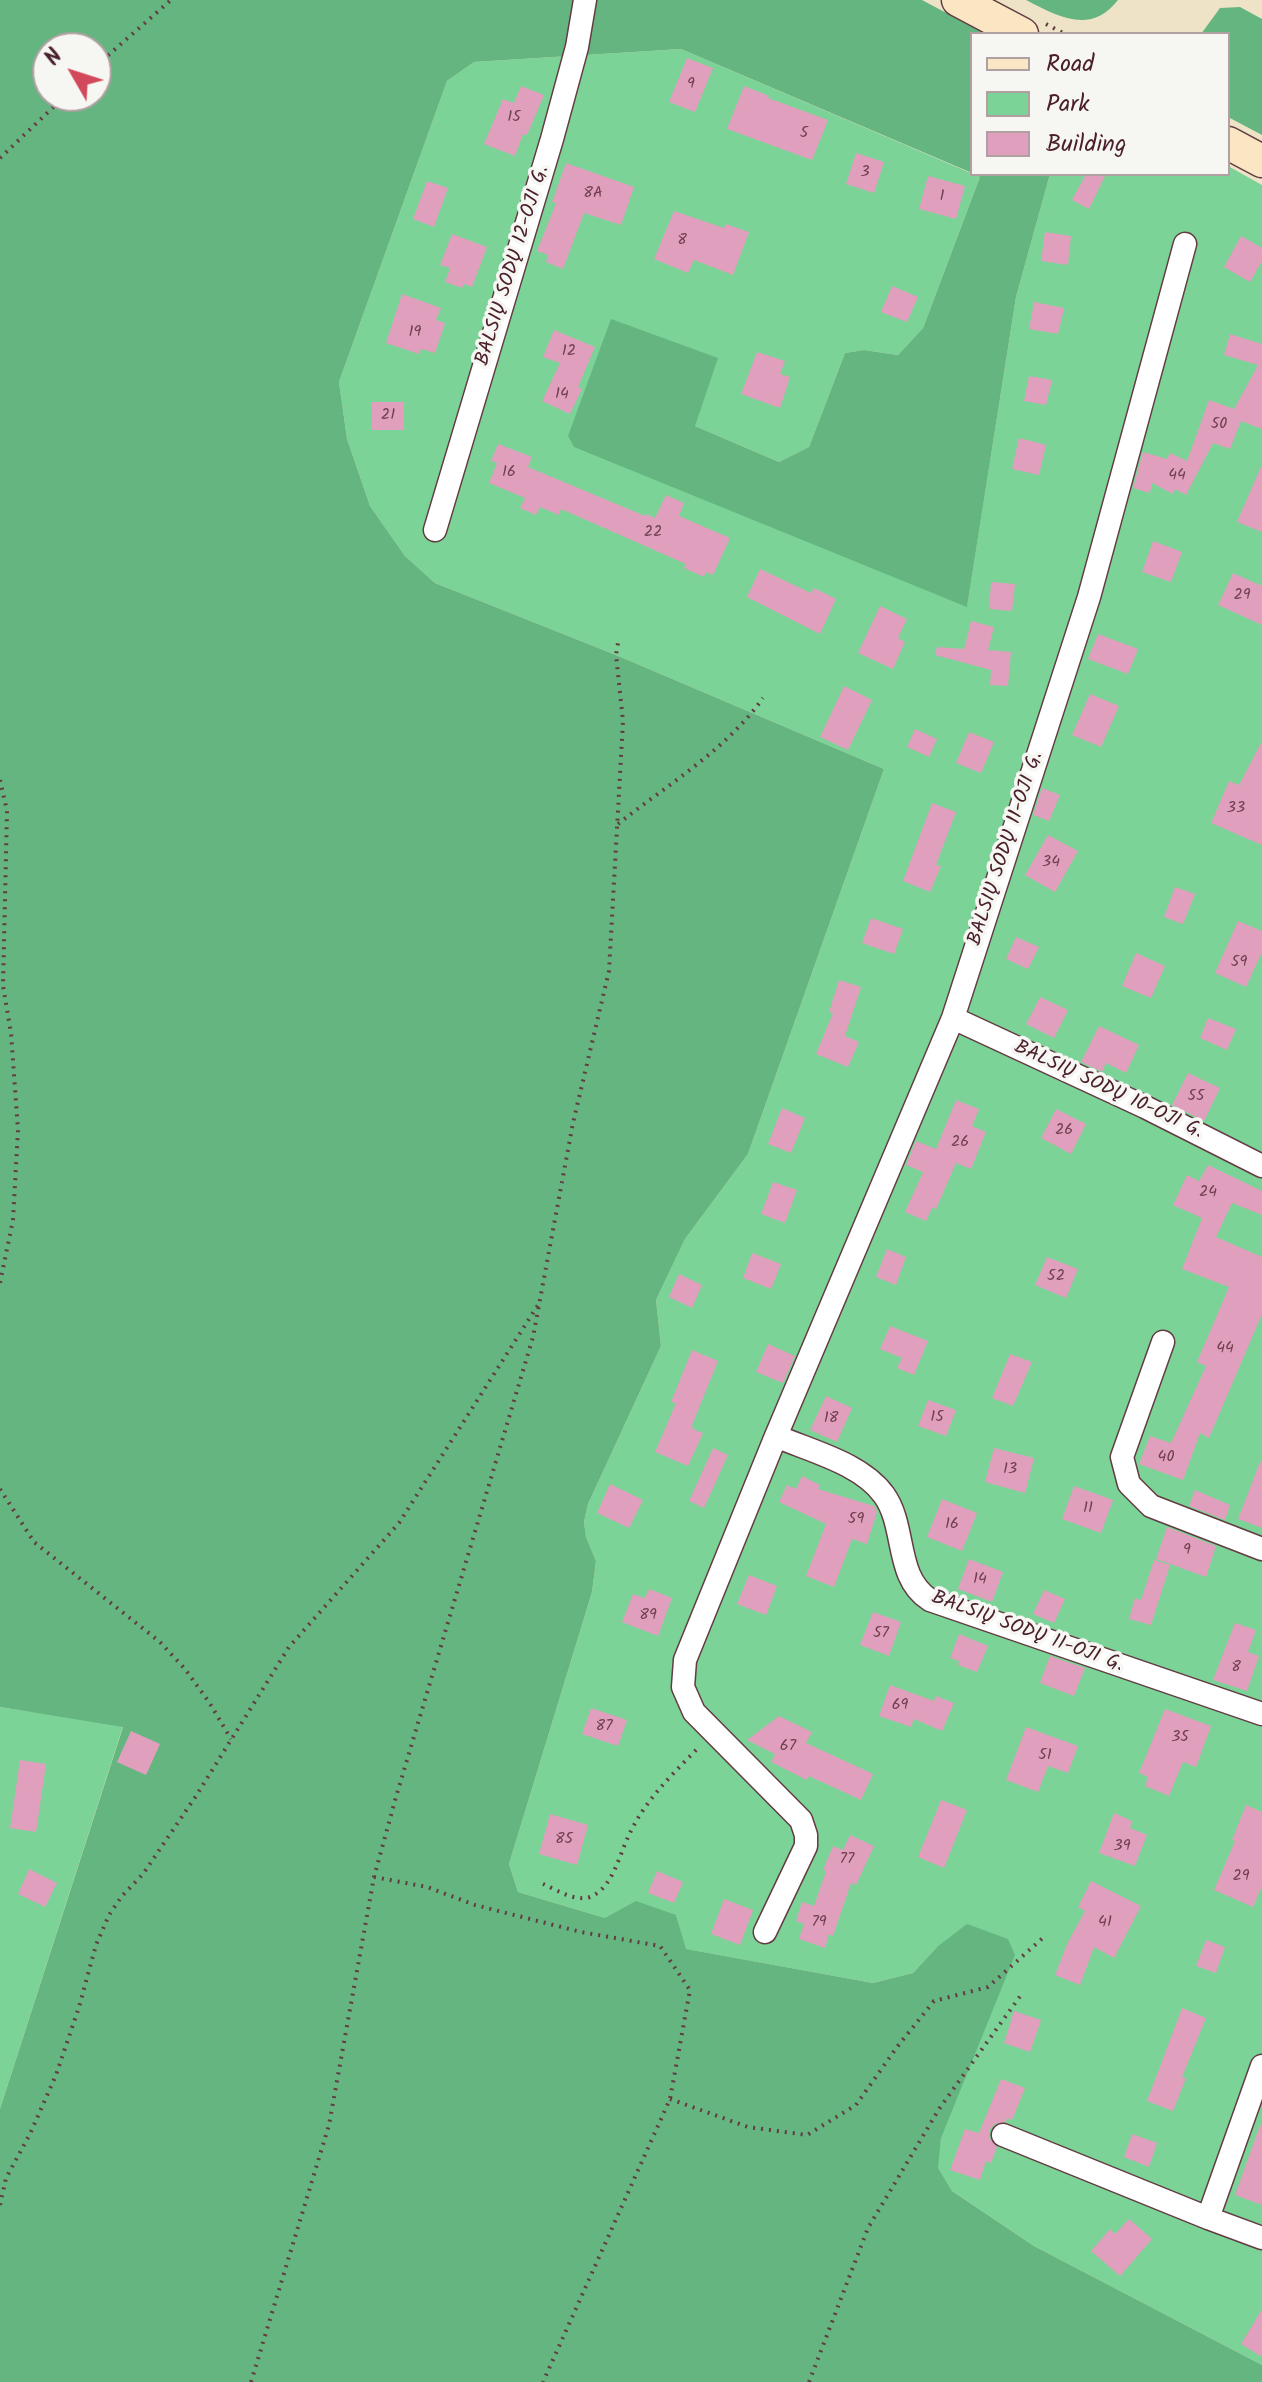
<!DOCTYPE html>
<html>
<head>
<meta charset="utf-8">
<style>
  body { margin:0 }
  #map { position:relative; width:1262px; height:2382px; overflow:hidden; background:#eee3c7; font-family:Kalam,sans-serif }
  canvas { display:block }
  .legend { position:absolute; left:970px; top:32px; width:260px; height:144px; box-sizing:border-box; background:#f6f6f2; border:2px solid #b1a0a2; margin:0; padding:10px 14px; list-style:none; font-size:24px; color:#4a1f2b }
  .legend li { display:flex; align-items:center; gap:16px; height:40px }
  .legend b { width:40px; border:2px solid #b1a0a2 }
  .north { position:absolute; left:32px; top:32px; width:80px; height:80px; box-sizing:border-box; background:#f6f6f2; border:2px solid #b1a0a2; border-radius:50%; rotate:309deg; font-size:22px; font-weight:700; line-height:32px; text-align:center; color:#4a1f2b }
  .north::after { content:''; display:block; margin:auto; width:28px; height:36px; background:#d1495b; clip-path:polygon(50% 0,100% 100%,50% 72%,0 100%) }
</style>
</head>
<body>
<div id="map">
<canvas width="1262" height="2382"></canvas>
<ul class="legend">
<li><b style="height:10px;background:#fbe6c4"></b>Road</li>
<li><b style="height:22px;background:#7bd397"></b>Park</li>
<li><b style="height:22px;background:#e0a0bd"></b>Building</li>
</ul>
<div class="north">N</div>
</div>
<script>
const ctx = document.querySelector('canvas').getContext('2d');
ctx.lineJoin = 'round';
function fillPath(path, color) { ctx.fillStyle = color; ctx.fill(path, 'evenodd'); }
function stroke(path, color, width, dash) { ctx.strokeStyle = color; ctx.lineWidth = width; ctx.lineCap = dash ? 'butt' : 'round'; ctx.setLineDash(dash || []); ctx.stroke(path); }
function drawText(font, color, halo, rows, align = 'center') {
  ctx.font = font + ' Kalam,sans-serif'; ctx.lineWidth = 7; ctx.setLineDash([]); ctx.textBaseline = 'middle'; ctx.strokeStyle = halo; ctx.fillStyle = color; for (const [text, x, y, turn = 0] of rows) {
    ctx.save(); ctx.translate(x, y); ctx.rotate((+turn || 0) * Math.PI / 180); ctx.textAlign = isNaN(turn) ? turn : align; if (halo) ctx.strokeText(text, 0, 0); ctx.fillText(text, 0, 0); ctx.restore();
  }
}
const green = new Path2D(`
  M 681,49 L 980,177 L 923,328 L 898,355 L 864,350 L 845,353 L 809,447 L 779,462 L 695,426 L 568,436 L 967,606 L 1016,297 L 1050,174 L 1228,174 L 1228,166 L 1262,185 L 1262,2365 L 1034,2246 L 952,2191 L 937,2167 L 941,2138 L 937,1947 L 913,1973 L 873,1983 L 685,1949 L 676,1915 L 605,1918 L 518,1892 L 509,1864 L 592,1592 L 596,1561 L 586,1537 L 584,1522 L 588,1504 L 661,1346 L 656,1300 L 685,1239 L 748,1154 L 884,769 L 616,655 L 435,583 L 405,556 L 370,506 L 347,439 L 339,382 L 447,81 L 474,62 Z
  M 0,1707 L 123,1726 L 0,2109 Z`);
const forest = new Path2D(`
  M 0,0 L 922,0 L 986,34 L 972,34 L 972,173 L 681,49 L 474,62 L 447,81 L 339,382 L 347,439 L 370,506 L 405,556 L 435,583 L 616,655 L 884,769 L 748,1154 L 685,1239 L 656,1300 L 661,1346 L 588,1504 L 584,1522 L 586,1537 L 596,1561 L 592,1592 L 509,1864 L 518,1892 L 605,1918 L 636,1901 L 676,1915 L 686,1949 L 873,1983 L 913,1973 L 937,1947 L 967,1924 L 1008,1939 L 1015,1955 L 941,2138 L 938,2168 L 952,2191 L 1034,2246 L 1262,2365 L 1262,2382 L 0,2382 L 0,2109 L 123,1727 L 0,1707 ZM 48,48 L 96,48 L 96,96 L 48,96 Z
  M 1026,0 L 1118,0 C 1091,35 1059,17 1026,0 Z
  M 1240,7 L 1262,19 L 1262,135 L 1228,117 L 1228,34 L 1201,34 L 1220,8 Z
  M 973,174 L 1050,174 L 1016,297 L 967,607 L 574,447 L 568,436 L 611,319 L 718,358 L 695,426 L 779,462 L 809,447 L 845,353 L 864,350 L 898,355 L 923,328 L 980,177 Z`);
const building = new Path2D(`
  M 687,58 L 713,68 L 695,112 L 669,102 Z
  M 521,86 L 544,95 L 527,135 L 523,134 L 515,156 L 484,144 L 503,99 L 514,103 Z
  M 744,86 L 769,96 L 768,98 L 828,120 L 812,160 L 727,129 Z
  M 856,153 L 884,162 L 874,193 L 846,184 Z
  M 566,163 L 634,187 L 621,225 L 584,213 L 563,269 L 546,262 L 548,255 L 537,251 L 556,203 L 552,202 Z
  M 1086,174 L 1106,174 L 1089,209 L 1072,200 Z
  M 928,176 L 965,186 L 956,219 L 919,209 Z
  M 427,181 L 448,188 L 434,227 L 413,219 Z
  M 674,211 L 724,228 L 726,224 L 749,232 L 733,275 L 694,260 L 688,273 L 654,259 Z
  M 1045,232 L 1071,236 L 1068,265 L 1041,261 Z
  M 452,234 L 487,247 L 472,287 L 464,284 L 462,288 L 445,282 L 450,268 L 440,265 Z
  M 1241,236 L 1262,248 L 1262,261 L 1250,282 L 1224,267 Z
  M 892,286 L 918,297 L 907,322 L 881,312 Z
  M 402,294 L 441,308 L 436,320 L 445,323 L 435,353 L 421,349 L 419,354 L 386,343 Z
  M 1034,302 L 1064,308 L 1058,334 L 1029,329 Z
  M 554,330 L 595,347 L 578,387 L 582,389 L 570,414 L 542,401 L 560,363 L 543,357 Z
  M 1230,334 L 1262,344 L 1262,429 L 1241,421 L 1230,449 L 1213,443 L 1186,495 L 1175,489 L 1173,494 L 1152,483 L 1150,493 L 1133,488 L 1143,452 L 1167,459 L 1170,453 L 1187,461 L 1209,400 L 1234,409 L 1258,365 L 1224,355 Z
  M 757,352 L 785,361 L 780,374 L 790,377 L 780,408 L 741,394 Z
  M 1029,376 L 1052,380 L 1046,405 L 1024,401 Z
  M 372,402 L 404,402 L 404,430 L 372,430 Z
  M 1019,438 L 1046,445 L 1039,475 L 1012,469 Z
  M 498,444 L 532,457 L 528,467 L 645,516 L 646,514 L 655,518 L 666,495 L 684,503 L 679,516 L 730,538 L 713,575 L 706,572 L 704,577 L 684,568 L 686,564 L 561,509 L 559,515 L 540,507 L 536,515 L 520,508 L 525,498 L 489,483 L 497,463 L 491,461 Z
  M 1262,464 L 1262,532 L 1237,522 Z
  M 1153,541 L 1182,552 L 1171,582 L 1142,572 Z
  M 760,569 L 811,593 L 814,588 L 836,599 L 820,634 L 747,597 Z
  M 1233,573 L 1262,586 L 1262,625 L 1218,605 Z
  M 991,582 L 1015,584 L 1012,611 L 989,609 Z
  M 880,606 L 907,619 L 898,638 L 905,642 L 893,669 L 858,653 Z
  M 971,621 L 994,627 L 988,650 L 1011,652 L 1008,686 L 990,685 L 991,670 L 935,655 L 937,647 L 964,649 Z
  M 1098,634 L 1138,649 L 1128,674 L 1088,659 Z
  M 844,686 L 872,700 L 848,750 L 820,737 Z
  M 1090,694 L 1119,706 L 1101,747 L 1072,735 Z
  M 915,729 L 937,739 L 929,757 L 907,747 Z
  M 969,732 L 994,742 L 981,773 L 956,763 Z
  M 1262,741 L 1262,845 L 1211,823 L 1229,781 L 1239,785 Z
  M 1042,788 L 1060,795 L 1049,821 L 1033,815 Z
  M 932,803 L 956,812 L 936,865 L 941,866 L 930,892 L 903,881 Z
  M 1048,835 L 1078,851 L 1055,892 L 1025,875 Z
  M 1175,887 L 1195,894 L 1183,924 L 1164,917 Z
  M 871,918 L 903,929 L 894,954 L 862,943 Z
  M 1238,921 L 1262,931 L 1262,952 L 1246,987 L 1215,973 Z
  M 1016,937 L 1039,947 L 1028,969 L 1006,959 Z
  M 1136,953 L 1165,966 L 1151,998 L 1122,986 Z
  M 839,980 L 861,987 L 845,1036 L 859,1042 L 848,1067 L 816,1054 L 833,1013 L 829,1012 Z
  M 1040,997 L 1068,1010 L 1054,1038 L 1026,1024 Z
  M 1208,1018 L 1236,1029 L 1227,1050 L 1200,1038 Z
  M 1099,1026 L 1139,1045 L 1126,1073 L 1106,1063 L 1102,1072 L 1081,1062 Z
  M 1188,1073 L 1220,1088 L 1204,1121 L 1172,1105 Z
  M 956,1100 L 979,1109 L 972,1126 L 986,1132 L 971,1169 L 956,1163 L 936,1209 L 932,1208 L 926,1221 L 905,1212 L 923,1172 L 906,1165 L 916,1141 L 936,1149 Z
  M 782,1108 L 805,1118 L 791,1153 L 768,1144 Z
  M 1056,1109 L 1086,1124 L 1071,1154 L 1041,1138 Z
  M 1208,1165 L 1262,1191 L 1262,1215 L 1232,1203 L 1216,1237 L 1262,1257 L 1262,1314 L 1209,1438 L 1200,1433 L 1183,1480 L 1139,1464 L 1150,1436 L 1171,1443 L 1206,1366 L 1197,1362 L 1229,1287 L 1182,1269 L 1202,1218 L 1173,1205 L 1187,1175 L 1199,1181 Z
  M 773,1182 L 797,1190 L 785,1223 L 761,1214 Z
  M 887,1249 L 906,1257 L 896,1285 L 876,1277 Z
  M 752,1253 L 781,1264 L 771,1289 L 743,1278 Z
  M 1047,1257 L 1078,1269 L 1066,1298 L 1035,1285 Z
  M 679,1274 L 702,1285 L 692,1308 L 669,1297 Z
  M 890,1326 L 928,1341 L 914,1375 L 897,1368 L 902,1358 L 880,1349 Z
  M 768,1344 L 795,1356 L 783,1383 L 756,1372 Z
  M 692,1350 L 718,1361 L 692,1425 L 693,1429 L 703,1433 L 688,1466 L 655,1452 L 676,1403 L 671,1402 Z
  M 1010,1354 L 1032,1362 L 1013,1406 L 992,1398 Z
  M 826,1396 L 852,1408 L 837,1442 L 810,1430 Z
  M 928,1400 L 956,1410 L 946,1436 L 918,1426 Z
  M 713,1448 L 728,1455 L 704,1508 L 689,1501 Z
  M 994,1448 L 1034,1458 L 1025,1493 L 985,1482 Z
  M 1260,1462 L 1262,1462 L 1262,1528 L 1238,1519 Z
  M 802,1476 L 820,1485 L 818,1489 L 874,1506 L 877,1512 L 867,1544 L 852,1539 L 834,1587 L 806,1576 L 826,1524 L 779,1502 L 787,1485 L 796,1489 Z
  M 610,1484 L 643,1500 L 629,1528 L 597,1513 Z
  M 1074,1486 L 1113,1500 L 1101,1533 L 1062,1519 Z
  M 1195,1490 L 1230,1505 L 1225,1520 L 1189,1506 Z
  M 942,1499 L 977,1513 L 962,1551 L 927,1537 Z
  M 1167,1527 L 1216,1546 L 1206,1577 L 1156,1559 Z
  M 969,1559 L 1003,1572 L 992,1602 L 958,1589 Z
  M 1154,1560 L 1170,1565 L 1151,1625 L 1129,1619 L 1135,1598 L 1141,1600 Z
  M 749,1575 L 777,1586 L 766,1615 L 737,1604 Z
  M 649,1589 L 672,1598 L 658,1636 L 622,1622 L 633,1594 L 645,1598 Z
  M 1044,1590 L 1065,1599 L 1054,1623 L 1033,1614 Z
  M 873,1612 L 901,1622 L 889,1656 L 860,1645 Z
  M 1235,1623 L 1256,1630 L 1248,1652 L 1259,1656 L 1247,1691 L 1213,1680 Z
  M 959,1634 L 988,1646 L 977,1672 L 958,1665 L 959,1661 L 950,1658 Z
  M 1050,1656 L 1085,1668 L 1074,1696 L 1040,1683 Z
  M 890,1685 L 934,1701 L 936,1696 L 954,1703 L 942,1731 L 914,1719 L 911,1727 L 879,1716 Z
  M 591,1708 L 627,1720 L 618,1746 L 582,1734 Z
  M 1165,1709 L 1211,1726 L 1196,1767 L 1183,1762 L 1169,1796 L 1145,1786 L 1148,1777 L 1139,1773 Z
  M 779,1716 L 812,1732 L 806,1743 L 873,1774 L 861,1800 L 809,1776 L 807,1780 L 771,1762 L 775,1754 L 747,1740 Z
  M 1026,1727 L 1078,1746 L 1068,1773 L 1048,1766 L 1038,1792 L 1006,1780 Z
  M 131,1731 L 160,1744 L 146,1775 L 117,1762 Z
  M 20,1760 L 46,1764 L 36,1832 L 10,1828 Z
  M 941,1800 L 967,1810 L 944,1868 L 918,1857 Z
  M 1246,1805 L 1262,1812 L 1262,1886 L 1253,1907 L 1214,1890 L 1235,1841 L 1232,1840 Z
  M 1114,1813 L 1132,1821 L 1130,1828 L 1147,1835 L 1135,1866 L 1099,1853 Z
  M 550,1814 L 588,1825 L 577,1865 L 539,1854 Z
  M 850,1835 L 874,1846 L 856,1885 L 851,1883 L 833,1936 L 829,1934 L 825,1948 L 799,1939 L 804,1924 L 796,1921 L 802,1902 L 814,1906 L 826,1871 L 823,1870 L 833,1846 L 843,1850 Z
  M 29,1869 L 57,1883 L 45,1907 L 18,1894 Z
  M 657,1871 L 683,1882 L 674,1903 L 648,1893 Z
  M 1091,1881 L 1141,1906 L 1114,1958 L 1094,1947 L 1080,1985 L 1055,1975 L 1068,1942 L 1085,1911 L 1078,1907 Z
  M 724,1899 L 753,1910 L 740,1945 L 711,1934 Z
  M 1206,1940 L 1225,1947 L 1216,1973 L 1196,1966 Z
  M 1182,2008 L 1206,2018 L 1182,2077 L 1186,2078 L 1173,2111 L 1147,2101 Z
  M 1014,2011 L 1041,2020 L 1030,2052 L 1004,2043 Z
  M 1001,2079 L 1025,2088 L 1012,2120 L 1007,2118 L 1006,2122 L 995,2124 L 990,2129 L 989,2138 L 997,2147 L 991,2163 L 986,2161 L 980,2180 L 950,2170 L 965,2129 L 979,2133 Z
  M 1260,2125 L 1262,2126 L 1262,2205 L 1235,2195 Z
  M 1132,2134 L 1157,2143 L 1149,2167 L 1124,2157 Z
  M 1129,2219 L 1152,2239 L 1120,2276 L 1091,2251 L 1110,2229 L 1115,2234 Z
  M 1262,2309 L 1262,2357 L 1241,2344 Z`);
const path = new Path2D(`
  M 1046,24 L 1065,34
  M 96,66 L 171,0
  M 0,158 L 65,96
  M 0,780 L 7,811 L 3,986 L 11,1033 L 18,1130 L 13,1220 L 0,1283
  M 618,824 C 667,785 726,750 763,698
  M 0,1489 L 34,1542 L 160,1642 L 185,1669 L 209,1702 L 231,1739
  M 374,1877 L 427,1887 L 475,1905 L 581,1932 L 660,1946 L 690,1990 L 670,2099 L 543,2382
  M 543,1884 C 557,1890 575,1902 590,1897 C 613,1888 619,1855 629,1835 C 645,1800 672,1775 699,1747
  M 670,2099 L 748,2127 L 807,2135 L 856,2105 L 897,2047 L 934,2001 L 988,1987 L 1045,1936
  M 0,2205 L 6,2178 L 30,2134 L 56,2075 L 79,2007 L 96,1945 L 109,1915 L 122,1896 L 143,1874 L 196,1796 L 289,1647 L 399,1523 L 538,1305
  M 251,2382 L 329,2125 L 374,1877 L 396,1797 L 533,1337 L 573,1123 L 609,971 L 623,721 L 616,655 L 618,643
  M 809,2382 L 868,2228 L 939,2109 L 1021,1995`);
const street = new Path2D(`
  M 1185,244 L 1089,597 L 953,1018 L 776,1436 C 810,1451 861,1463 884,1495 C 907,1527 894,1577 930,1600 L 1262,1714
  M 435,530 L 552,139 L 577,47 L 585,0
  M 953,1018 L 1145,1107 L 1262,1166
  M 1163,1342 L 1122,1457 L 1129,1484 L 1151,1506 L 1262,1549
  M 765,1932 L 806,1846 L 806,1835 L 801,1820 L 694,1712 L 683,1687 L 685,1660 L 776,1436
  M 1262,2066 L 1208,2218 L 1262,2238
  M 1003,2135 L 1208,2218`);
const secondary = new Path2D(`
  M 958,0 L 1022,34
  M 1228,143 L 1262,161`);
const numberNames = [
  ["9",691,85],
  ["15",514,118],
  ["5",804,134],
  ["3",865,173],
  ["8A",593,194],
  ["1",942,197],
  ["8",682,241],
  ["19",415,333],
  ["12",569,352],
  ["14",562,395],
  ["21",388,416],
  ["50",1219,425],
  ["16",509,473],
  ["44",1177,476],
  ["22",653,533],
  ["29",1242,596],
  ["33",1236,809],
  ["34",1051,863],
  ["59",1239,963],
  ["55",1196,1097],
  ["26",1064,1131],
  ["26",960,1143],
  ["24",1208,1193],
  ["52",1056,1277],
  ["44",1225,1349],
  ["15",937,1418],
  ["18",831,1419],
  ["40",1166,1458],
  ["13",1010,1470],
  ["11",1088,1509],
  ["59",856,1520],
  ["16",952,1525],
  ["9",1187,1551],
  ["14",980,1580],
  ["89",648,1616],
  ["57",881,1634],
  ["8",1236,1668],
  ["69",900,1706],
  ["87",604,1727],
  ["35",1180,1738],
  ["67",788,1747],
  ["51",1045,1756],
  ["85",564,1840],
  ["39",1122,1847],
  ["77",847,1860],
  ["29",1241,1877],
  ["79",819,1923],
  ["41",1105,1923]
];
const streetNames = [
  ["BALSIŲ SODŲ 12-OJI G.",514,266,-73],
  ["BALSIŲ SODŲ 11-OJI G.",1007,849,-72],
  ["BALSIŲ SODŲ 10-OJI G.",1108,1091,25],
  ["BALSIŲ SODŲ 11-OJI G.",1027,1633,20]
];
fillPath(green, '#7bd397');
fillPath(forest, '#64b580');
fillPath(building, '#e0a0bd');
stroke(street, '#633c42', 25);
stroke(secondary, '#633c42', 35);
stroke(path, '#633c42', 4, [2, 6]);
stroke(street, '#fff', 22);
stroke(secondary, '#fbe6c4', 32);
drawText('16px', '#703f50', null, numberNames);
drawText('20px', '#4a1f2b', '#f6f6f2', streetNames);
</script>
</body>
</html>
